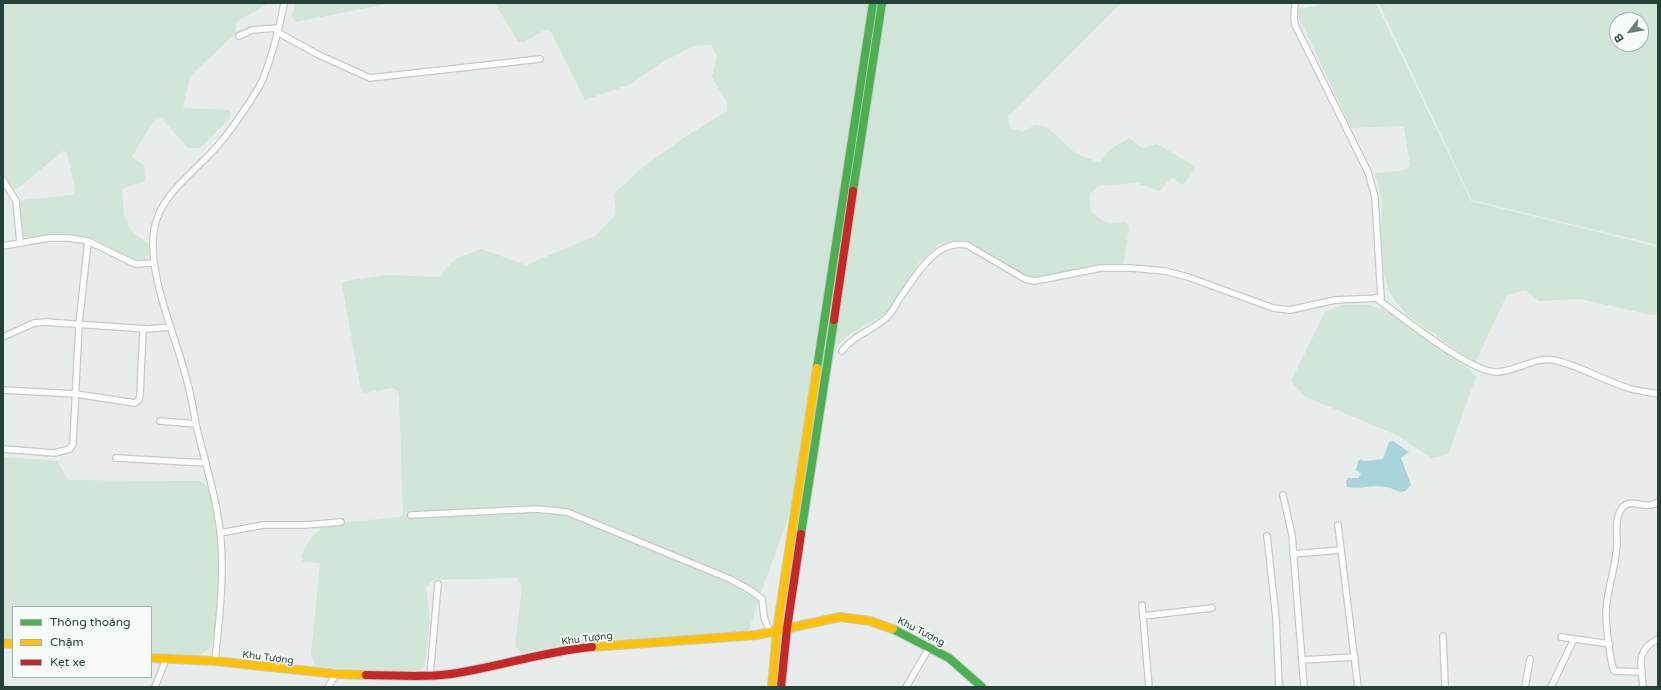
<!DOCTYPE html>
<html>
<head>
<meta charset="utf-8">
<style>
  body { margin:0 }
  #map { position:relative; width:1661px; height:690px; overflow:hidden; background:#e8edeb; font-family:"Varela Round",sans-serif }
  canvas { display:block }
  .frame { position:absolute; inset:0; border:4px solid #24423a; pointer-events:none }
  .legend { position:absolute; left:12px; top:606px; width:140px; height:72px; box-sizing:border-box; background:#f7fbf9; border:1px solid #a3b1ad; margin:0; padding:5px 7px; list-style:none; font-size:12px; color:#24423a }
  .legend li { display:flex; align-items:center; gap:8px; height:20px }
  .legend b { width:20px; border:1px solid #a3b1ad }
  .north { position:absolute; left:1609px; top:12px; width:40px; height:40px; box-sizing:border-box; background:#f7fbf9; border:1px solid #a3b1ad; border-radius:50%; rotate:239deg; font-size:11px; font-weight:700; line-height:16px; text-align:center; color:#24423a }
  .north::after { content:''; display:block; margin:auto; width:14px; height:18px; background:#697e78; clip-path:polygon(50% 0,100% 100%,50% 72%,0 100%) }
</style>
</head>
<body>
<div id="map">
<canvas width="1661" height="690"></canvas>
<div class="frame"></div>
<ul class="legend">
<li><b style="height:5px;background:#4caf50"></b>Thông thoáng</li>
<li><b style="height:5px;background:#ffc107"></b>Chậm</li>
<li><b style="height:5px;background:#c62828"></b>Kẹt xe</li>
</ul>
<div class="north">B</div>
</div>
<script>
const ctx = document.querySelector('canvas').getContext('2d');
ctx.lineJoin = 'round';
function fillPath(path, color) { ctx.fillStyle = color; ctx.fill(path, 'evenodd'); }
function stroke(path, color, width, dash) { ctx.strokeStyle = color; ctx.lineWidth = width; ctx.lineCap = dash ? 'butt' : 'round'; ctx.setLineDash(dash || []); ctx.stroke(path); }
function drawText(font, color, halo, rows, align = 'center') {
  ctx.font = font + ' "Varela Round",sans-serif'; ctx.lineWidth = 3.5; ctx.setLineDash([]); ctx.textBaseline = 'middle'; ctx.strokeStyle = halo; ctx.fillStyle = color; for (const [text, x, y, turn = 0] of rows) {
    ctx.save(); ctx.translate(x, y); ctx.rotate((+turn || 0) * Math.PI / 180); ctx.textAlign = isNaN(turn) ? turn : align; if (halo) ctx.strokeText(text, 0, 0); ctx.fillText(text, 0, 0); ctx.restore();
  }
}
const green = new Path2D(`
  M 3,3 L 269,3 L 236,22 L 236,33 L 190,76 L 183,108 L 230,110 L 230,118 L 200,148 L 188,148 L 162,119 L 154,120 L 132,157 L 144,165 L 145,181 L 122,189 L 124,215 L 131,231 L 150,245 L 149,254 L 142,260 C 119,257 108,243 88,237 C 68,232 48,236 28,237 L 23,236 L 20,203 L 23,200 L 73,195 L 75,189 L 67,153 L 63,151 L 17,189 L 13,188 L 3,176 Z
  M 295,3 L 392,3 L 296,22 L 292,17 Z
  M 495,3 L 1121,3 L 1008,117 L 1011,129 L 1024,131 L 1035,125 L 1046,126 L 1075,153 L 1100,163 L 1110,149 L 1129,138 L 1142,148 L 1157,144 L 1193,165 L 1195,170 L 1184,184 L 1181,184 L 1173,177 L 1159,191 L 1137,183 L 1098,186 L 1090,194 L 1090,210 C 1104,224 1107,224 1126,222 L 1129,228 L 1124,262 L 1121,265 L 1100,265 L 1042,278 L 1025,277 L 966,240 L 940,243 L 919,263 L 888,312 L 844,338 L 836,348 L 807,467 L 763,587 L 749,630 L 739,633 L 570,644 L 521,653 L 515,646 L 522,586 L 516,578 L 433,580 L 426,587 L 430,621 L 424,668 L 416,673 L 319,667 L 315,665 L 311,654 L 320,563 L 303,562 L 301,555 L 313,535 L 320,530 L 320,525 L 400,517 L 403,513 L 399,394 L 394,388 L 364,393 L 360,386 L 342,284 L 345,281 L 387,275 L 441,277 C 449,259 464,255 482,249 L 526,265 L 595,236 L 616,214 L 614,194 L 638,171 L 683,138 L 727,111 L 727,103 L 712,77 L 717,56 L 711,45 L 693,46 L 663,62 L 631,84 L 585,100 L 550,30 L 545,30 L 524,42 L 518,42 Z
  M 1329,3 L 1376,3 L 1471,201 L 1658,247 L 1658,315 L 1646,314 L 1580,299 L 1539,301 L 1526,290 L 1507,295 L 1475,363 L 1407,315 L 1397,304 L 1389,291 L 1383,271 L 1381,242 L 1382,200 L 1375,175 L 1376,173 L 1406,170 L 1410,166 L 1404,127 L 1398,126 L 1351,128 L 1297,13 L 1298,9 Z
  M 1379,3 L 1658,3 L 1658,245 L 1472,200 ZM 1617,20 L 1641,20 L 1641,44 L 1617,44 Z
  M 1343,305 L 1368,305 L 1383,309 L 1467,367 L 1476,377 L 1448,455 L 1432,458 L 1394,434 L 1304,396 L 1291,381 L 1325,312 Z
  M 3,457 L 57,461 L 68,480 L 201,481 L 210,489 L 218,540 L 219,584 L 216,628 L 210,648 L 198,656 L 151,654 L 151,607 L 13,607 L 13,639 L 3,638 Z`);
const water = new Path2D(`
  M 1393,441 L 1409,452 L 1401,458 L 1411,485 C 1408,488 1406,492 1401,492 C 1395,491 1391,487 1385,487 C 1372,484 1360,490 1347,487 L 1346,481 L 1348,478 L 1358,478 L 1361,474 L 1356,470 L 1358,461 L 1361,459 L 1365,461 L 1383,459 L 1389,442 Z`);
const street = new Path2D(`
  M 277,32 L 319,55 L 370,78 L 540,59
  M 239,36 L 252,30 L 278,28
  M 3,180 L 16,201 L 20,242
  M 3,246 L 49,238 L 69,238 L 88,241 L 135,264 L 154,263
  M 1376,298 C 1401,316 1467,370 1495,372 C 1515,373 1534,356 1554,360 C 1580,366 1603,380 1628,388 C 1637,391 1648,392 1658,394
  M 3,337 L 34,323 L 45,322 L 148,329 L 171,327
  M 842,351 C 854,335 871,331 886,318 C 891,314 895,307 898,301 C 914,279 935,238 967,245 L 1025,279 L 1035,281 L 1101,268 L 1131,268 L 1165,271 L 1188,277 L 1273,308 L 1290,310 L 1335,300 L 1381,298 L 1375,197 L 1368,172 L 1295,25 L 1294,18 L 1295,3
  M 3,390 L 76,394 L 135,403 L 139,400 L 140,395 L 143,329
  M 160,421 L 196,424
  M 3,449 L 54,453 L 70,449 L 73,444 L 79,324 L 88,241
  M 116,458 L 206,463
  M 1283,495 L 1292,535 L 1304,687
  M 411,515 L 537,509 L 567,512 L 730,579 L 750,590 L 762,599 L 764,617 L 770,632
  M 1338,525 L 1358,687
  M 220,533 L 263,525 L 305,525 L 341,522
  M 1267,536 L 1276,618 L 1279,687
  M 1293,554 L 1341,550
  M 1142,605 L 1149,687
  M 1143,616 L 1212,608
  M 1443,636 L 1445,687
  M 1561,637 L 1610,644
  M 1302,660 L 1355,657
  M 215,661 C 219,621 224,581 221,541 C 218,504 207,469 198,433 C 194,416 192,398 187,381 C 176,336 147,275 154,230 C 160,193 198,170 220,143 C 232,129 251,101 260,85 C 269,68 281,22 284,3
  M 1642,672 L 1614,671 C 1610,662 1606,625 1606,614 C 1606,591 1616,568 1617,544 C 1617,533 1614,515 1624,506 C 1633,498 1645,511 1658,502
  M 430,676 L 438,584
  M 155,687 L 166,659
  M 328,687 L 336,674
  M 906,687 L 929,648
  M 1525,687 L 1530,659
  M 1551,687 L 1574,639
  M 1643,687 C 1641,664 1635,651 1658,639`);
const fast = new Path2D(`
  M 853,191 L 882,3
  M 817,368 L 873,3
  M 801,534 L 834,320
  M 893,629 L 949,658 L 982,687`);
const slow = new Path2D(`
  M 3,643 L 13,644
  M 592,647 L 757,635 L 840,617 L 870,621 L 893,629
  M 151,658 L 215,661 L 336,674 L 366,675
  M 772,687 L 777,630 L 817,368`);
const jam = new Path2D(`
  M 834,320 L 853,191
  M 366,675 C 394,675 423,678 451,674 C 499,667 545,651 592,647
  M 781,687 L 787,628 L 801,534`);
const streetNames = [
  ["Khu Tượng",921,632,27],
  ["Khu Tượng",587,639,-7],
  ["Khu Tượng",268,658,7]
];
fillPath(green, '#d1e6d8');
fillPath(water, '#a9d4db');
stroke(street, '#c5cac8', 8);
stroke(fast, '#c3cbc8', 10);
stroke(slow, '#c3cbc8', 10);
stroke(jam, '#c3cbc8', 10);
stroke(street, '#fcfcfc', 5.5);
stroke(fast, '#4caf50', 8);
stroke(slow, '#ffc107', 8);
stroke(jam, '#c62828', 8);
drawText('10px', '#24423a', '#f7fbf9', streetNames);
</script>
</body>
</html>
